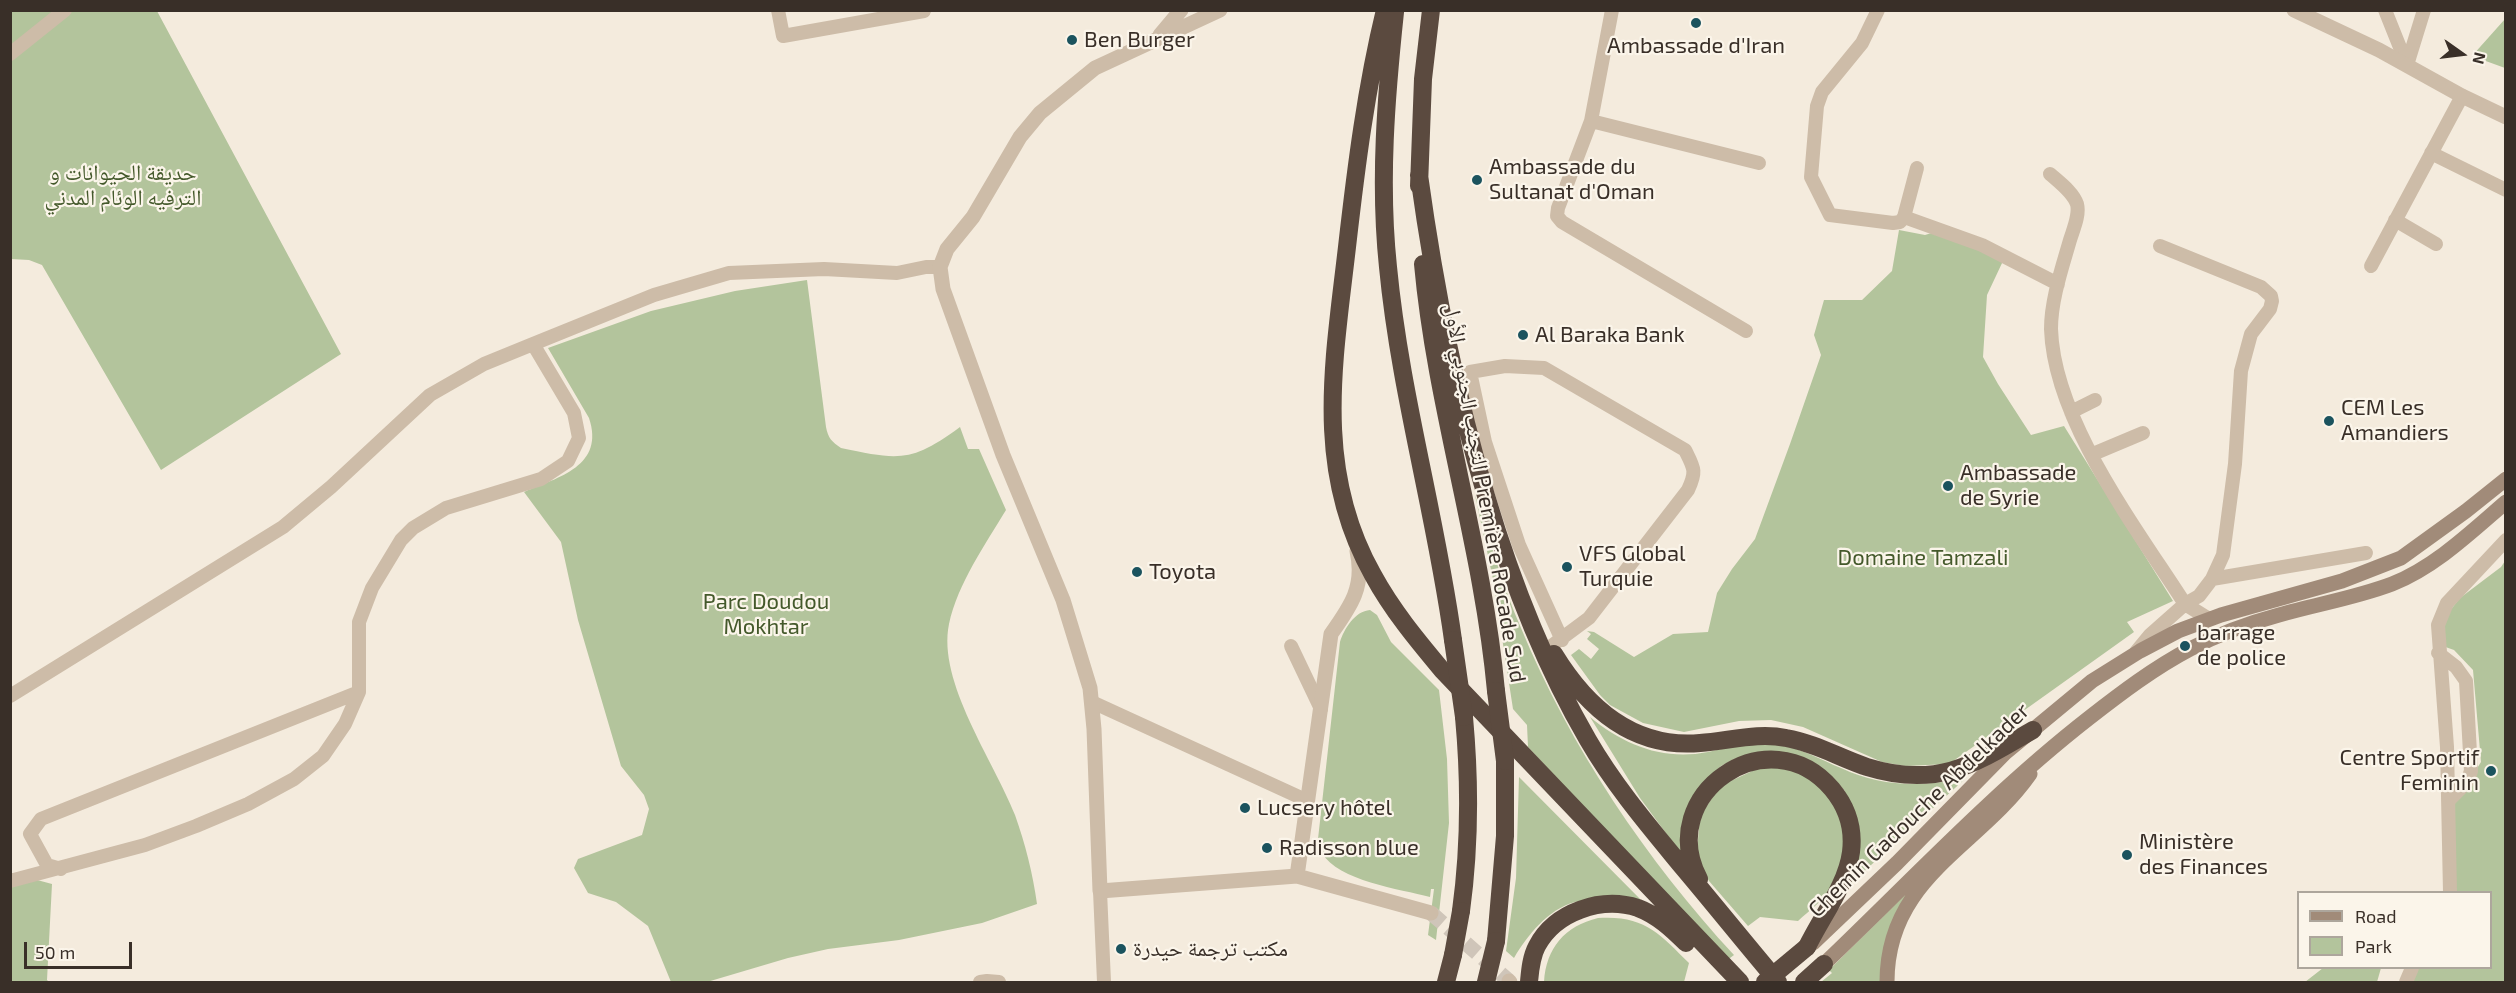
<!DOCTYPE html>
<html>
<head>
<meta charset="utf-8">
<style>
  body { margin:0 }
  #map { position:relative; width:2516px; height:993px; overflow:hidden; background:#f4ebdd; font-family:"Exo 2",sans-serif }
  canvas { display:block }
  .frame { position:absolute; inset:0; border:12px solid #392f28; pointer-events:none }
  .legend { position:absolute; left:2297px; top:891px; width:195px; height:78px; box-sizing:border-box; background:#fbf5ea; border:2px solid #ada69c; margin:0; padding:8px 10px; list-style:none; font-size:18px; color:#392f28 }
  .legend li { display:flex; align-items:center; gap:12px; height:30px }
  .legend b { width:30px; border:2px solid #ada69c }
  .north { position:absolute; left:2432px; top:24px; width:60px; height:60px; -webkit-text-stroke:4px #fbf5ea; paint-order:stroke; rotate:104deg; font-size:16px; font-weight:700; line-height:24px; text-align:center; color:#392f28 }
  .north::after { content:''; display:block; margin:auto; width:21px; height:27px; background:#392f28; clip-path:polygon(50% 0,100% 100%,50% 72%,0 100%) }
  .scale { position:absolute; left:24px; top:942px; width:108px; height:27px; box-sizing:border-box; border:3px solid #392f28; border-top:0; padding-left:8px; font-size:18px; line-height:21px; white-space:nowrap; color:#392f28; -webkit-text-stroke:4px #fbf5ea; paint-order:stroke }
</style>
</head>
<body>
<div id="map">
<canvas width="2516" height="993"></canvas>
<div class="frame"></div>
<ul class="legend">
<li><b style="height:8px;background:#a18b79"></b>Road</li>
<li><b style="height:16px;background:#b3c49c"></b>Park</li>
</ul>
<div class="north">N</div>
<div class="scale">50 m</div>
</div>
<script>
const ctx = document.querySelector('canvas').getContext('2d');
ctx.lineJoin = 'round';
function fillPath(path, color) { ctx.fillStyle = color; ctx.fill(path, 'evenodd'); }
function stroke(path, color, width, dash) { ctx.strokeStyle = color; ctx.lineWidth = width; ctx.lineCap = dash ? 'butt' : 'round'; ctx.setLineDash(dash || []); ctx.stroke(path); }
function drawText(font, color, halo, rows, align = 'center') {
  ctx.font = font + ' "Exo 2","Noto Naskh Arabic",sans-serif'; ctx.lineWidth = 4.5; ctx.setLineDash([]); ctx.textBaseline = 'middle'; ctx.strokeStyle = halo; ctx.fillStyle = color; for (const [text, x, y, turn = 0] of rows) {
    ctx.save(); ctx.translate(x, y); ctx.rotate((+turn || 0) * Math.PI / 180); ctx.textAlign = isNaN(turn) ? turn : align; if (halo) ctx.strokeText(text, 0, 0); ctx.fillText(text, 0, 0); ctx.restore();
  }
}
const green = new Path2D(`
  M 10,11 L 157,11 L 341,354 L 161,470 L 42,265 L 29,260 L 11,259 Z
  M 2505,19 L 2505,68 L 2472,56 Z
  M 1951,227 L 2003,261 L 1987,295 L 1983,357 L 1998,384 L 2031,435 L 2064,426 L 2173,601 L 2127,622 L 2134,632 L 1949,764 L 1905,766 L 1882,762 L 1803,727 L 1771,720 L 1739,721 L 1684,732 L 1643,723 L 1610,705 L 1600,695 L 1571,655 L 1579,649 L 1591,659 L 1599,649 L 1587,639 L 1591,634 L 1587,631 L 1594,632 L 1634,657 L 1673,634 L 1708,632 L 1717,593 L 1732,569 L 1755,539 L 1790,444 L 1821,355 L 1814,335 L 1824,300 L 1862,300 L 1892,271 L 1899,230 L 1925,235 Z
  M 807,280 L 826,427 C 828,438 832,442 841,448 C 899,460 911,463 960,427 L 968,449 L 979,449 L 1006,510 C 985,545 958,583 949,624 C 937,682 994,761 1015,815 C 1025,843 1033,874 1037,904 L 982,923 L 899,940 L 828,949 L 788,958 L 707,982 L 671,982 L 648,926 L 616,902 L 588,893 L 574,868 L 578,859 L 642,835 L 649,809 L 644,795 L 621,766 L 578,620 L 561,542 L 524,492 C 559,477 605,466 589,418 L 548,348 L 651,311 L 735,291 Z
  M 1475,495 C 1490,539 1502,585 1521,628 C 1570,747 1647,861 1734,955 L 1726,961 L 1528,747 L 1527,725 L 1513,709 L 1493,579 Z
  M 2505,561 L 2505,982 L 2404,982 L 2413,968 L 2490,968 L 2490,892 L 2452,892 L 2449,813 L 2481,762 L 2473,670 L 2454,650 L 2437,644 L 2440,623 L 2460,598 L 2501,567 Z
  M 1370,610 L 1377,615 L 1391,642 L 1439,690 L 1447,759 L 1449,823 L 1436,940 L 1428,935 L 1434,889 L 1431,889 L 1430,897 C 1400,889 1338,881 1322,853 C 1320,849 1319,843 1318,839 L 1340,642 C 1344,629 1355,611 1370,610 Z
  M 1590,717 C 1624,745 1663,761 1708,752 C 1731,747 1759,740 1781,745 C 1803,749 1821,760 1841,768 C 1882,787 1923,788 1967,777 L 1846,888 L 1845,791 L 1832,777 L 1808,761 L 1749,755 L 1734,759 L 1721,766 L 1702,784 L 1685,859 L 1640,798 Z
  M 1763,766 C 1774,767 1790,767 1799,772 C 1843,795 1857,841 1833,885 C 1825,899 1810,910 1798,921 L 1760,917 L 1748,926 L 1709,881 L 1703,870 L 1697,852 L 1700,816 L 1720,786 Z
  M 1519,777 L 1646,905 C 1629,904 1591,899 1575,902 C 1548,909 1527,936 1514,958 L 1506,951 L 1516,878 Z
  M 11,873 L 52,884 L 47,980 L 49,982 L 11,982 Z
  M 1916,884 L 1883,982 L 1821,982 L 1832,973 L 1829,970 Z
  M 1598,918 C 1644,915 1659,933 1689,963 L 1684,982 L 1544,982 C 1546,948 1565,926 1598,918 Z
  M 2323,968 L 2381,968 L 2377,982 L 2305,982 Z`);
const tertiaryTunnel = new Path2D(`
  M 1431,913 L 1509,981`);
const minor = new Path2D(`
  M 778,10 L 783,36 L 924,11
  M 1612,10 L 1591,121 L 1558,208 L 1557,216 L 1562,222 L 1746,331
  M 1878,10 L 1862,43 L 1822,92 L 1817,106 L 1811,177 L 1830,215 L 1893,223 L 1900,222 L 1904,217 L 1917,168
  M 2385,10 L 2407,65
  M 10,54 L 65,10
  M 2407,65 L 2424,10
  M 1591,121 L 1759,163
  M 2431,153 L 2506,190
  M 2050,174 C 2059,182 2073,192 2077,204 C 2080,215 2073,230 2070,240 C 2062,268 2051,300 2051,329 C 2054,421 2137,529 2185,604 L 2199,596 L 2212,579 L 2223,555 L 2235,464 L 2241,371 L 2251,334 L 2270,309 L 2272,301 L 2271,296 L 2261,287 L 2160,246
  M 1904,217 L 1982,245 L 2058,284
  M 2395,220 L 2436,244
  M 2371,266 L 2462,96
  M 2071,412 L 2095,400
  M 2093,454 L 2143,433
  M 2212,579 L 2366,553
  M 1291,646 L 1321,709
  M 1550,647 L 1589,618 L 1688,490 C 1697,471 1694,468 1685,450 L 1544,368 L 1505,366 L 1470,372 L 1485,442 L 1519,545 L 1562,640
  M 2136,652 L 2150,635 L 2185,604 L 2209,619
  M 2438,653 L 2456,667 L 2466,681 L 2471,771 L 2467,782 L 2449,800
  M 10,696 L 283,527 L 331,487 L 430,395 L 484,364 L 533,344
  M 1092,702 L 1308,801
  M 61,869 L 47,865 L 30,834 L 41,819 L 359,692
  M 10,881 L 145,845 L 196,826 L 248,804 L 294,779 L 323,756 L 345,724 L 359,692 L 359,622 L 372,588 L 401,540 L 413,528 L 446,508 L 541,479 L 568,461 L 579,438 L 574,413 L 533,344 L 654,295 L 729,273 L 824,269 L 897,273 L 926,267 L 940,267
  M 1100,891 L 1104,982
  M 2450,892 L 2447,747 L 2438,625 L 2447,603 L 2506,540
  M 980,982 L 987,981 L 999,982
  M 2406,982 L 2412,968`);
const tertiary = new Path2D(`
  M 1220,10 L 1095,68 L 1040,113 L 1020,137 L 973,217 L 947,249 L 940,267 L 943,289 L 1003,455 L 1063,600 L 1090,688 L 1094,729 L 1100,891 L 1297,876 L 1431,913
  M 2294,10 L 2379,50 L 2462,96 L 2506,117
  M 1160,35 L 1181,10
  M 1297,876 L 1331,634 C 1351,606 1365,586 1357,551
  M 1509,981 L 1510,982`);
const secondary = new Path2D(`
  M 1813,943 L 1897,863 L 2005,753 L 2092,681 L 2140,651 L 2178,631 L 2221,615 L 2342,581 L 2401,558 L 2466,511 L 2506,479
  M 1824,964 C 1911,881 1994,792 2089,718 C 2121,693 2154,668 2190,649 C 2217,635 2249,623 2279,615 C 2317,604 2355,598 2392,584 C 2435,567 2471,532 2506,502
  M 1887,982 C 1887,877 1978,848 2030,774`);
const motorway = new Path2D(`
  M 1385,10 C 1366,88 1356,168 1347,247 C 1334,361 1313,469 1373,575 C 1392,610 1417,640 1442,670 L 1740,982
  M 1395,12 C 1386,97 1379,182 1388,267 C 1400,393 1436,515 1453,640
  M 1419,175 C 1445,363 1492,575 1588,740 C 1614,785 1647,824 1680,864 C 1713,903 1745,943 1778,982
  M 1419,186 L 1423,79 L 1431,10
  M 1423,264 C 1436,408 1483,547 1496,691
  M 1554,654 C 1587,708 1633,749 1700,743 C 1729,741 1758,732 1786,738 C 1815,743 1840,758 1867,767 C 1938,789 1975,764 2033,730
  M 1699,879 C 1654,794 1769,715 1832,789 C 1847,807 1854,828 1851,852 C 1847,884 1821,918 1807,947
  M 1461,911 C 1470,845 1470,782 1464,717
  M 1496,941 L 1505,836 L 1505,761
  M 1446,982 L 1453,955
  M 1529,982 C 1530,971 1531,957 1537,946 C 1555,912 1601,896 1638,908 C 1657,915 1672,929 1686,943
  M 1804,982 L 1824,964`);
const motorwayBridge = new Path2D(`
  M 1453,640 L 1464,717
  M 1496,691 L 1505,761
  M 1453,955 L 1461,911
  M 1486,982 L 1496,941
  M 1765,982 L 1807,947`);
const markers = [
  [1696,23,6,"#1b535e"],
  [1072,40,6,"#1b535e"],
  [1477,180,6,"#1b535e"],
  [1523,335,6,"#1b535e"],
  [2329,421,6,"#1b535e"],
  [1948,486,6,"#1b535e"],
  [1567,567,6,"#1b535e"],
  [1137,572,6,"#1b535e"],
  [2185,646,6,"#1b535e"],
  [2491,771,6,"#1b535e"],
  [1245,808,6,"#1b535e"],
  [1267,848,6,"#1b535e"],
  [2127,855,6,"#1b535e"],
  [1121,949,6,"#1b535e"]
];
const poiNames = [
  ["Ben Burger",1084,40],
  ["Ambassade d'Iran",1696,46,"center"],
  ["Ambassade du",1489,167],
  ["Sultanat d'Oman",1489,192],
  ["Al Baraka Bank",1535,335],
  ["CEM Les",2341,408],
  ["Amandiers",2341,433],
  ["Ambassade",1960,473],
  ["de Syrie",1960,498],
  ["VFS Global",1579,554],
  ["Turquie",1579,579],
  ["Toyota",1149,572],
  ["barrage",2197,633],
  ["de police",2197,658],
  ["Centre Sportif",2479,758,"right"],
  ["Feminin",2479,783,"right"],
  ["Lucsery hôtel",1257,808],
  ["Ministère",2139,842],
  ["des Finances",2139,867],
  ["Radisson blue",1279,848],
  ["مكتب ترجمة حيدرة",1133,949]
];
const parkNames = [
  ["حديقة الحيوانات و",123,173],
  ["الترفيه الوئام المدني",123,198],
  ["Domaine Tamzali",1923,558],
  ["Parc Doudou",766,602],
  ["Mokhtar",766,627]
];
const streetNames = [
  ["التجنب الجنوبي الأول Première Rocade Sud",1485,493,80],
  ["Chemin Gadouche Abdelkader",1919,810,-44]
];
fillPath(green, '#b3c49c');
stroke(tertiaryTunnel, '#cfc5b9', 15, [15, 8]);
stroke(minor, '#cdbca8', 14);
stroke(tertiary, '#cdbca8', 15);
stroke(secondary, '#a18b79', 15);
stroke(motorway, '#5b4a3f', 18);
stroke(motorwayBridge, '#5b4a3f', 18);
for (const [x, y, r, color] of markers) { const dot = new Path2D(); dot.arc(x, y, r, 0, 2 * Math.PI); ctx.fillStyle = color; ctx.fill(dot); stroke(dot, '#fbf5ea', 2); }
drawText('22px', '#392f28', '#fbf5ea', poiNames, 'left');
drawText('22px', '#44592b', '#fbf5ea', parkNames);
drawText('22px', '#392f28', '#fbf5ea', streetNames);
</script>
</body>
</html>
